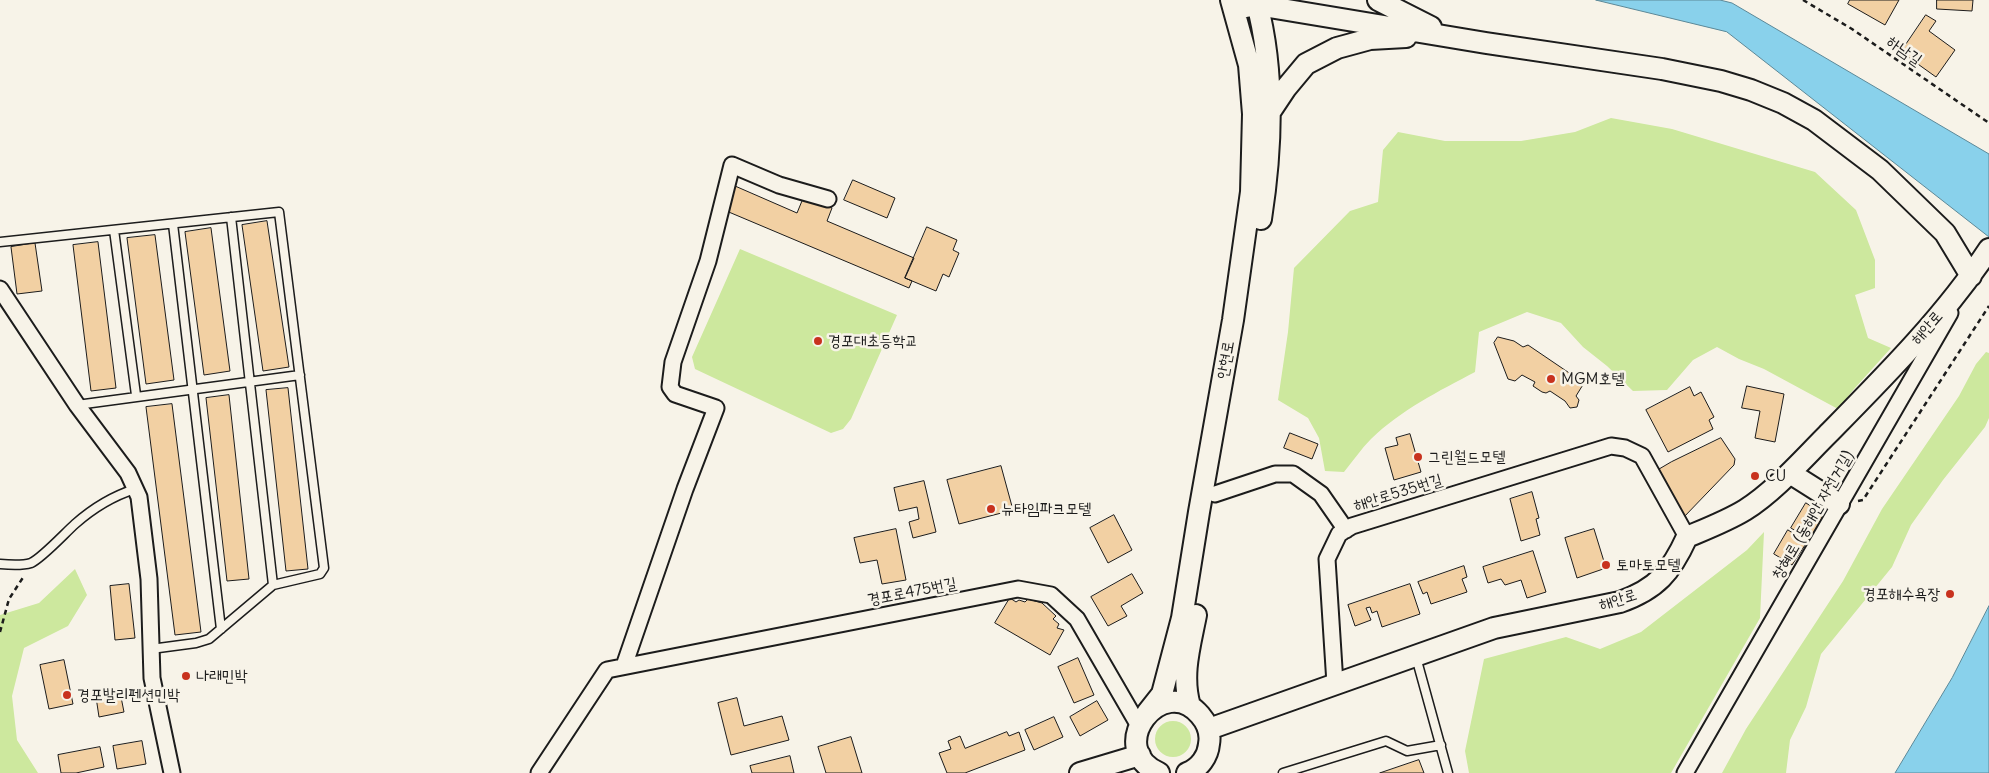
<!DOCTYPE html>
<html>
<head>
<meta charset="utf-8">
<style>
  body { margin:0 }
  canvas { display:block; background:#f7f3e8 }
</style>
</head>
<body>
<canvas width="1989" height="773"></canvas>
<script>
const ctx = document.querySelector('canvas').getContext('2d');
ctx.lineJoin = 'round';
function fillPath(path, color) { ctx.fillStyle = color; ctx.fill(path, 'evenodd'); }
function stroke(path, color, width, dash) { ctx.strokeStyle = color; ctx.lineWidth = width; ctx.lineCap = dash ? 'butt' : 'round'; ctx.setLineDash(dash || []); ctx.stroke(path); }
function drawText(font, color, halo, rows, align = 'center') {
  ctx.font = font + ' Delius,"Poor Story",sans-serif'; ctx.lineWidth = 5; ctx.setLineDash([]); ctx.textBaseline = 'middle'; ctx.strokeStyle = halo; ctx.fillStyle = color; for (const [text, x, y, turn = 0] of rows) {
    ctx.save(); ctx.translate(x, y); ctx.rotate((+turn || 0) * Math.PI / 180); ctx.textAlign = isNaN(turn) ? turn : align; if (halo) ctx.strokeText(text, 0, 0); ctx.fillText(text, 0, 0); ctx.restore();
  }
}
const green = new Path2D(`
  M 1611,118 L 1672,129 L 1815,172 L 1856,210 L 1875,260 L 1875,288 L 1855,295 L 1868,338 L 1891,348 L 1854,389 L 1838,409 L 1764,369 L 1739,359 L 1717,347 L 1693,360 L 1667,390 L 1633,391 L 1607,366 L 1583,347 L 1561,323 L 1527,312 L 1479,332 L 1475,372 C 1439,391 1401,410 1371,439 C 1361,449 1353,461 1344,472 L 1325,471 L 1319,438 L 1308,418 L 1278,400 L 1288,332 L 1294,268 L 1350,211 L 1378,202 L 1383,150 L 1398,132 L 1445,141 L 1521,141 L 1575,132 Z
  M 740,249 L 897,315 L 851,419 L 843,429 L 831,433 L 695,369 L 692,357 Z
  M 1986,352 L 1989,353 L 1989,418 L 1985,427 L 1943,480 L 1911,525 L 1892,567 L 1821,654 L 1806,707 L 1790,740 L 1786,773 L 1722,773 L 1746,729 L 1843,581 L 1882,509 L 1959,396 L 1976,364 Z
  M 1764,532 L 1760,618 L 1671,773 L 1469,773 L 1465,751 L 1484,659 L 1566,637 L 1600,649 L 1641,632 L 1747,550 Z
  M 75,569 L 87,595 L 68,626 L 24,648 L 12,696 L 17,740 L 38,773 L 0,773 L 0,615 L 39,603 Z
  M1155 739a18 18 0 1 1 36 0a18 18 0 1 1-36 0Z`);
const water = new Path2D(`
  M 1596,0 L 1720,0 L 1732,3 L 1989,154 L 1989,237 L 1727,32 Z
  M 1989,606 L 1989,773 L 1895,773 L 1952,678 Z`);
const building = new Path2D(`
  M 1850,0 L 1899,0 L 1885,25 L 1848,4 Z
  M 1937,0 L 1973,0 L 1972,11 L 1937,9 Z
  M 1926,15 L 1936,21 L 1929,31 L 1955,50 L 1936,77 L 1901,52 Z
  M 853,180 L 895,198 L 887,218 L 844,200 Z
  M 735,186 L 797,213 L 804,196 L 832,208 L 827,221 L 914,258 L 905,278 L 912,281 L 909,288 L 724,210 Z
  M 267,221 L 289,367 L 263,371 L 242,225 Z
  M 927,227 L 957,240 L 953,250 L 959,253 L 949,277 L 943,274 L 936,291 L 905,278 Z
  M 211,228 L 230,371 L 204,375 L 185,232 Z
  M 155,235 L 174,380 L 146,384 L 127,238 Z
  M 98,242 L 116,388 L 91,391 L 73,245 Z
  M 35,243 L 42,291 L 17,294 L 11,247 Z
  M 1498,337 L 1514,341 L 1523,347 L 1528,345 L 1584,383 L 1576,396 L 1579,400 L 1577,407 L 1570,408 L 1565,401 L 1550,391 L 1546,393 L 1542,392 L 1533,386 L 1535,382 L 1522,375 L 1515,381 L 1508,379 L 1494,343 Z
  M 1747,386 L 1784,394 L 1775,442 L 1755,438 L 1760,411 L 1742,408 Z
  M 1690,387 L 1694,396 L 1701,392 L 1714,417 L 1709,420 L 1713,429 L 1668,452 L 1646,410 Z
  M 288,388 L 308,569 L 286,571 L 266,390 Z
  M 229,395 L 249,579 L 227,581 L 206,398 Z
  M 172,404 L 201,632 L 175,635 L 146,407 Z
  M 1290,433 L 1318,444 L 1312,459 L 1284,448 Z
  M 1410,434 L 1421,472 L 1394,480 L 1385,448 L 1398,445 L 1396,438 Z
  M 1721,438 L 1735,459 L 1734,465 L 1683,518 L 1654,472 L 1671,462 Z
  M 1001,466 L 1013,510 L 959,524 L 947,480 Z
  M 924,481 L 936,532 L 913,538 L 909,522 L 919,519 L 917,507 L 899,511 L 894,488 Z
  M 1532,492 L 1539,518 L 1536,519 L 1540,535 L 1521,541 L 1510,499 Z
  M 1806,503 L 1825,515 L 1810,540 L 1791,528 Z
  M 1114,515 L 1132,550 L 1108,563 L 1090,528 Z
  M 896,529 L 906,580 L 882,584 L 877,560 L 860,563 L 854,538 Z
  M 1594,529 L 1606,568 L 1577,578 L 1565,538 Z
  M 1788,530 L 1807,542 L 1792,565 L 1774,554 Z
  M 1533,551 L 1546,592 L 1527,598 L 1521,580 L 1505,585 L 1501,579 L 1488,583 L 1483,567 Z
  M 1464,566 L 1467,577 L 1462,579 L 1467,592 L 1431,604 L 1427,592 L 1423,594 L 1418,582 Z
  M 1132,574 L 1143,593 L 1121,606 L 1127,616 L 1108,626 L 1091,597 Z
  M 129,584 L 135,638 L 115,640 L 110,586 Z
  M 1410,584 L 1420,614 L 1382,627 L 1377,611 L 1372,613 L 1370,607 L 1366,608 L 1371,620 L 1355,626 L 1348,605 Z
  M 1010,598 L 1016,602 L 1019,600 L 1025,602 L 1028,599 L 1042,603 L 1056,616 L 1053,619 L 1059,624 L 1057,628 L 1064,630 L 1050,655 L 995,623 Z
  M 1078,658 L 1094,695 L 1074,703 L 1058,667 Z
  M 64,660 L 73,704 L 49,709 L 40,665 Z
  M 120,692 L 124,712 L 99,717 L 96,697 Z
  M 737,698 L 744,726 L 782,716 L 789,740 L 731,755 L 718,703 Z
  M 1097,701 L 1108,720 L 1080,736 L 1070,717 Z
  M 1054,717 L 1063,737 L 1034,750 L 1025,730 Z
  M 1007,732 L 1009,736 L 1019,732 L 1025,750 L 965,773 L 947,773 L 939,753 L 951,749 L 948,741 L 960,736 L 965,748 Z
  M 851,737 L 862,773 L 826,773 L 818,747 Z
  M 142,741 L 146,764 L 117,769 L 113,746 Z
  M 100,747 L 104,767 L 76,773 L 61,773 L 58,755 Z
  M 790,756 L 794,773 L 752,773 L 750,766 Z
  M 1419,760 L 1424,773 L 1380,773 Z`);
const path = new Path2D(`
  M 1803,0 L 1852,29 L 1989,123
  M 1858,501 L 1863,500 L 1989,306
  M 0,632 L 9,599 L 24,576`);
const lane = new Path2D(`
  M 231,217 L 273,585
  M 173,224 L 221,629
  M 114,230 L 136,395
  M 0,242 L 279,212 L 324,568 L 320,574 L 273,585 L 209,639 L 196,643 L 151,649
  M 77,405 L 300,375
  M 0,564 C 10,565 21,566 31,563 C 42,558 65,533 75,524 C 92,509 113,496 135,489
  M 1416,657 L 1448,773
  M 1283,773 L 1386,741 L 1407,751 L 1441,745`);
const street = new Path2D(`
  M 0,289 L 77,405 L 128,473 L 139,497 L 149,579 L 152,678 L 172,773
  M 1215,494 L 1275,474 L 1293,474 L 1321,494 L 1346,530
  M 624,666 L 685,489 L 716,408 L 675,394 L 670,387 L 673,362 L 708,261 L 732,165 L 779,185 L 828,199
  M 1335,684 L 1327,559 L 1339,534 L 1352,526 L 1611,446 L 1625,448 L 1642,456 L 1687,537
  M 539,773 L 607,670 L 1018,589 L 1051,595 L 1077,619 L 1139,726
  M 1685,773 L 1950,313`);
const secondary = new Path2D(`
  M 1256,0 C 1275,70 1272,148 1261,219
  M 1378,0 L 1431,27
  M 1235,9 L 1257,5 L 1486,43 L 1662,69 L 1721,81 L 1751,90 L 1783,103 L 1814,120 L 1880,170 L 1945,233 L 1971,276
  M 1270,112 L 1286,88 L 1306,64 L 1337,48 L 1370,39 L 1406,37
  M 1790,473 L 1839,504
  M 1190,706 C 1181,675 1190,646 1196,615
  M 1147,713 L 1162,694 L 1182,618 L 1199,512 L 1233,320 L 1251,192 L 1253,114 L 1249,65 L 1231,0
  M 1209,729 L 1494,628 L 1620,602 C 1657,589 1671,572 1687,537 C 1706,529 1727,521 1745,510 C 1774,492 1803,459 1827,435 C 1884,377 1944,317 1989,249
  M 1080,773 L 1140,755
  M 1159,773 C 1103,748 1163,671 1200,715 C 1207,723 1211,733 1209,744 C 1208,756 1200,768 1187,773`);
const markers = [
  [818,341,5,"#c8321e"],
  [1551,379,5,"#c8321e"],
  [1418,457,5,"#c8321e"],
  [1755,476,5,"#c8321e"],
  [991,509,5,"#c8321e"],
  [1606,565,5,"#c8321e"],
  [1950,594,5,"#c8321e"],
  [186,676,5,"#c8321e"],
  [67,695,5,"#c8321e"]
];
const streetNames = [
  ["하남길",1904,51,35],
  ["해안로",1927,328,-49],
  ["안현로",1226,360,-80],
  ["해안로535번길",1398,493,-17],
  ["창혜로 (동해안 자전거길)",1813,515,-60],
  ["경포로475번길",912,592,-11],
  ["해안로",1618,600,-17]
];
const poiNames = [
  ["경포대초등학교",828,341],
  ["MGM호텔",1561,379],
  ["그린월드모텔",1428,457],
  ["CU",1765,476],
  ["뉴타임파크모텔",1001,509],
  ["토마토모텔",1616,565],
  ["경포해수욕장",1940,594,"right"],
  ["나래민박",196,676],
  ["경포발리펜션민박",77,695]
];
fillPath(green, '#cde89e');
fillPath(water, '#89d1eb');
stroke(water, '#5d8998', 1);
fillPath(building, '#f2d0a3');
stroke(building, '#1c1c1c', 1);
stroke(lane, '#1c1c1c', 11);
stroke(street, '#1c1c1c', 19);
stroke(secondary, '#1c1c1c', 24);
stroke(path, '#1c1c1c', 2.5, [5, 4]);
stroke(lane, '#f7f3e8', 8);
stroke(street, '#f7f3e8', 15);
stroke(secondary, '#f7f3e8', 20);
for (const [x, y, r, color] of markers) { const dot = new Path2D(); dot.arc(x, y, r, 0, 2 * Math.PI); ctx.fillStyle = color; ctx.fill(dot); stroke(dot, '#f7f3e8', 2); }
drawText('16px', '#1c1c1c', '#f7f3e8', streetNames);
drawText('16px', '#1c1c1c', '#f7f3e8', poiNames, 'left');
</script>
</body>
</html>
